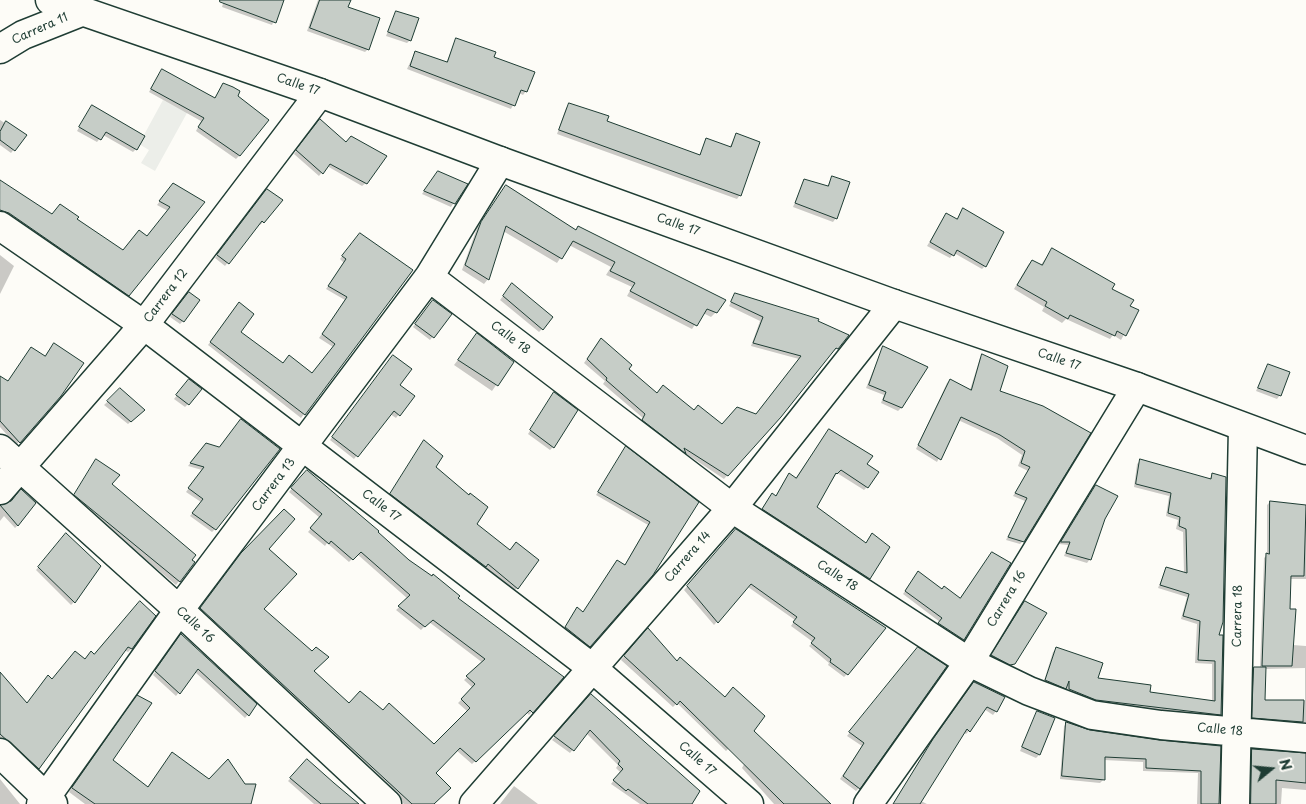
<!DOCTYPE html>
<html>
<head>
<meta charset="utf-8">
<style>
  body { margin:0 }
  #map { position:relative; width:1306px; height:804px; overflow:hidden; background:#fdfcf7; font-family:"Playpen Sans",sans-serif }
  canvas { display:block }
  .north { position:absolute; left:1246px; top:744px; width:50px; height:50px; -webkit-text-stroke:4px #fdfcf7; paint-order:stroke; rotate:73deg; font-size:14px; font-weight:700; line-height:20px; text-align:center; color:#1f3d34 }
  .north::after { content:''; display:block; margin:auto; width:18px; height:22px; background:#1f3d34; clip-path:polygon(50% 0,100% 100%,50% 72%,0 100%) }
</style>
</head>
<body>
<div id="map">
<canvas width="1306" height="804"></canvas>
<div class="north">N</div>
</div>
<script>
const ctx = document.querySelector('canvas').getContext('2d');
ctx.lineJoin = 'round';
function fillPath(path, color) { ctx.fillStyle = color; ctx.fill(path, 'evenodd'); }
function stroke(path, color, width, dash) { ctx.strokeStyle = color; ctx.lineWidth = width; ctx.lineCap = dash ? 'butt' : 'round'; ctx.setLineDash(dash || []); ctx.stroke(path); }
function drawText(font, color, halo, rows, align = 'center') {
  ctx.font = font + ' "Playpen Sans",sans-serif'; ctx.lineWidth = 4; ctx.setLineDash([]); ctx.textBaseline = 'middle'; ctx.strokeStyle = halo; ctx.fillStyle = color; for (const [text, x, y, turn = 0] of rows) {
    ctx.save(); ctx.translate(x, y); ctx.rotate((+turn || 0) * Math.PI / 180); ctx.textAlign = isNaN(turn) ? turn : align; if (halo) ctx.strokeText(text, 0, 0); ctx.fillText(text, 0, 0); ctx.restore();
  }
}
const built = new Path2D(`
  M 163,100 L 187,113 L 155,171 L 141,163 L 149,150 L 139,144 Z`);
const shadow = new Path2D(`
  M 224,0 L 283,0 L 272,25 L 222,7 Z
  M 318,0 L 349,0 L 347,8 L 368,49 L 365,52 L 307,31 Z
  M 396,12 L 410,40 L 407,43 L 386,36 Z
  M 456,40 L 492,58 L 526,91 L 523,95 L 519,93 L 511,109 L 407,69 L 415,52 L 446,63 Z
  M 159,74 L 214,99 L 223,84 L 237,96 L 240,155 L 236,159 L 196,131 L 201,121 L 149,92 Z
  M 570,104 L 606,122 L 699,156 L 707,140 L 729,148 L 736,135 L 740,195 L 737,199 L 557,134 L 566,108 Z
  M 89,110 L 136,149 L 133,152 L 103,135 L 97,142 L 77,131 Z
  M 0,120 L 25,136 L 11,153 L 0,145 Z
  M 317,123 L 346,143 L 366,183 L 362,186 L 327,166 L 319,176 L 294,154 Z
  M 435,175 L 466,184 L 451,207 L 422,194 Z
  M 832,177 L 836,218 L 833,222 L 793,207 L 804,180 L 827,187 Z
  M 0,181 L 52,216 L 122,251 L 147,238 L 168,211 L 157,205 L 170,188 L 203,203 L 125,298 L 0,214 Z
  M 506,187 L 575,231 L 578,228 L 716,312 L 711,317 L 703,313 L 692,329 L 627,296 L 632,287 L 606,275 L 611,267 L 569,245 L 557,263 L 503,231 L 488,279 L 484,284 L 462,270 L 477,228 Z
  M 264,193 L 263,222 L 260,225 L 259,224 L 225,266 L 215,258 Z
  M 946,215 L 985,266 L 982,269 L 954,253 L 950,258 L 927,246 Z
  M 357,237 L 411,270 L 301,418 L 208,345 L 236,307 L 239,332 L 282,365 L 312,375 L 333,347 L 319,338 L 345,300 L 326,289 L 344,263 L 340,259 Z
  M 1052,250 L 1111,289 L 1129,306 L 1137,311 L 1121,340 L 1113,335 L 1110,339 L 1066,319 L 1062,323 L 1042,311 L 1044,307 L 1014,289 L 1028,265 L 1032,261 L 1040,266 Z
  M 0,255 L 14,266 L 0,294 Z
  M 509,288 L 542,329 L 539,332 L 500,300 Z
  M 735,294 L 817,321 L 837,348 L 834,351 L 832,350 L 780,416 L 724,479 L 685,453 L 682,456 L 640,423 L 643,418 L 603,384 L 605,381 L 584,363 L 598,343 L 657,394 L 663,386 L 694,411 L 722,425 L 755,415 L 799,359 L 751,346 L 760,321 L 729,306 Z
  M 186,297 L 183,321 L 180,324 L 170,317 Z
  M 430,305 L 450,315 L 430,340 L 413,327 Z
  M 477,335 L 512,362 L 492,391 L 454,365 Z
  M 54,344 L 19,442 L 16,445 L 0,427 L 0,377 L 7,382 L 44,357 Z
  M 883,347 L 901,408 L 898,411 L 881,403 L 884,395 L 866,388 Z
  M 983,355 L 998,392 L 1042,407 L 1023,541 L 1020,544 L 1006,540 L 1025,501 L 1013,496 L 1028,471 L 1018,466 L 1022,455 L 997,438 L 958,420 L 937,462 L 916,449 L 947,383 L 950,380 L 970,390 L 980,358 Z
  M 390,360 L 398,385 L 413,396 L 396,418 L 390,414 L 354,459 L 330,440 Z
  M 1268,365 L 1280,395 L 1277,399 L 1256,391 Z
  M 186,384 L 188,404 L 185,407 L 174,399 Z
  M 120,390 L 143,410 L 128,424 L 104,405 Z
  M 551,397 L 553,447 L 550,450 L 528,434 Z
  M 826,434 L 866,464 L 867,487 L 864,490 L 837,473 L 815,507 L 865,544 L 872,535 L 869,578 L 866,582 L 760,512 L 772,494 L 775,497 L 786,478 L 795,479 Z
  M 424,441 L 434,467 L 476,525 L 517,588 L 514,591 L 484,567 L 482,569 L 388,497 Z
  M 203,447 L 215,529 L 212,532 L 190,516 L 201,502 L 186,492 L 202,470 L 188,466 Z
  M 626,448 L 697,503 L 586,649 L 562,631 L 577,609 L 583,613 L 614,564 L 617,561 L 624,566 L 648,525 L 596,495 Z
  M 96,461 L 111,485 L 194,562 L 176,585 L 72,498 Z
  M 1140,461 L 1209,480 L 1212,475 L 1220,714 L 1217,717 L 1092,702 L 1066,693 L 1067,687 L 1062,691 L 1043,684 L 1053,652 L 1056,649 L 1096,679 L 1149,693 L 1212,702 L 1212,664 L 1195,663 L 1197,624 L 1181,619 L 1187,597 L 1158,588 L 1166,568 L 1184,573 L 1183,532 L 1176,529 L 1178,520 L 1166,516 L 1169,496 L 1134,487 L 1137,464 Z
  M 304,474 L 456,598 L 562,678 L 529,715 L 526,712 L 472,764 L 456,750 L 434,773 L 433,804 L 404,804 L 198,612 L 238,558 L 267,549 L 262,609 L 312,671 L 349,704 L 383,711 L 434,746 L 468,712 L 458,703 L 473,688 L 464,680 L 483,663 L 429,622 L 421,630 L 396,610 L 408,599 L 357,554 L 349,562 L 327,543 L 325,546 L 308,532 L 320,518 L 289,492 Z
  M 1096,486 L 1104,519 L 1090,559 L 1087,563 L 1064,556 L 1068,545 L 1059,544 Z
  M 21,491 L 18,525 L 15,528 L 4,516 L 0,521 L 0,506 L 6,506 Z
  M 1270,502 L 1306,506 L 1306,579 L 1290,579 L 1289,610 L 1293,645 L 1306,646 L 1306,723 L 1250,720 L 1251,672 L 1254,669 L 1260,669 L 1264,558 L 1267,555 L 1267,505 ZM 1305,668 L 1305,701 L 1264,702 L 1265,669 Z
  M 733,534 L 847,674 L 844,677 L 828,665 L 829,663 L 809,646 L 813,642 L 791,626 L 795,620 L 748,587 L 714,625 L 684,590 Z
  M 63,538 L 74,602 L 71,605 L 36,570 Z
  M 992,553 L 963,639 L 960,642 L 936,627 L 940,622 L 903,594 L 915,576 L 960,599 Z
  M 1025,603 L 1014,664 L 1010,668 L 989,659 Z
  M 154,616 L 131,649 L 128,652 L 124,650 L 35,771 L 0,738 L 0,685 L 27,704 L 52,680 L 94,656 Z
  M 645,633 L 729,748 L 726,751 L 677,703 L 673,707 L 621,660 Z
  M 178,638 L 256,705 L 245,718 L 195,672 L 176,696 L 153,675 Z
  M 915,652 L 859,788 L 856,791 L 840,779 L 862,746 L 847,736 Z
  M 971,687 L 996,711 L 993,715 L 984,709 L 969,731 L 966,734 L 963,732 L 921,801 L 927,804 L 893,804 L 930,744 Z
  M 588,699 L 690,804 L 640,804 L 611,784 L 620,772 L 616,768 L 618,765 L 586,733 L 570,753 L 552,740 Z
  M 134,701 L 111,761 L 147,788 L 172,753 L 209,781 L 250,804 L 85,804 L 69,792 Z
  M 1037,712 L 1039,755 L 1036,758 L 1020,751 Z
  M 1067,723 L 1089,732 L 1159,742 L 1219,747 L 1218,804 L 1197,804 L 1198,773 L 1143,771 L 1143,762 L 1104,760 L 1103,780 L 1100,783 L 1060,779 L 1064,726 Z
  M 756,742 L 829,804 L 774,804 L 742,768 Z
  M 1252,750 L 1306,754 L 1306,790 L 1282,788 L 1281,804 L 1248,804 L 1249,753 Z
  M 307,761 L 351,804 L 314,804 L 288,781 Z
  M 0,779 L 20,804 L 0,804 Z
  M 514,786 L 538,804 L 500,804 Z`);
const building = new Path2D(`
  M 220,0 L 284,0 L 276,23 L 220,2 Z
  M 320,0 L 351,0 L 348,7 L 380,18 L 369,50 L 310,28 Z
  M 396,11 L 419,18 L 411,41 L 388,32 Z
  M 456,38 L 496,52 L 494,57 L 535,72 L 527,92 L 521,90 L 515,106 L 410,66 L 415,51 L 447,62 Z
  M 162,69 L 215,98 L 223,83 L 233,87 L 240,91 L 238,96 L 269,120 L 240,156 L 198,127 L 204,118 L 151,89 Z
  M 569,103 L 609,116 L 607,121 L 700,155 L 706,138 L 731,147 L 736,133 L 760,142 L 741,196 L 559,130 Z
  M 92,105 L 145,136 L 137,150 L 106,132 L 101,140 L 79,127 Z
  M 320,119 L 346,142 L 351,136 L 387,156 L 367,184 L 330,164 L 323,174 L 296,150 Z
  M 6,121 L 27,135 L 15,151 L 0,140 L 0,132 Z
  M 438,171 L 468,184 L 455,204 L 424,191 Z
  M 832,176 L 850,182 L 837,219 L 795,203 L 804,179 L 828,186 Z
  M 0,180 L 52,214 L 60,204 L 79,217 L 77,219 L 123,250 L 139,230 L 147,236 L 170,207 L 159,201 L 173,183 L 205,202 L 129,296 L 9,213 L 0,210 Z
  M 506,185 L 576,230 L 578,226 L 726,300 L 717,313 L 707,309 L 697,326 L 630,291 L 635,283 L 610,271 L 615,262 L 573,241 L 562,259 L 506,226 L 489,280 L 465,265 L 481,222 Z
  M 267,189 L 283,200 L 264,223 L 262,221 L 229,264 L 217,255 Z
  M 963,208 L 1004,232 L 986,267 L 957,250 L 954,256 L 930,242 L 946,213 L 957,219 Z
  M 360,233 L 413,270 L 305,415 L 210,342 L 239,302 L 254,314 L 241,332 L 283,363 L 289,355 L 312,373 L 335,344 L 322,334 L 347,297 L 328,286 L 346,259 L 342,256 Z
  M 1052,248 L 1115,284 L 1112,289 L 1134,300 L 1130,306 L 1139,310 L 1126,336 L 1117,331 L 1115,336 L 1070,315 L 1068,319 L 1045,306 L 1047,302 L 1017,285 L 1032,260 L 1042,265 Z
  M 512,283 L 553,317 L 543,330 L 503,296 Z
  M 189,292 L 200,300 L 184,322 L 172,314 Z
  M 735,293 L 819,319 L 818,321 L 849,335 L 838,349 L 836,348 L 781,417 L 728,476 L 684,448 L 686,454 L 642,420 L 645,414 L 606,380 L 607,378 L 587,359 L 601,338 L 632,365 L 629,369 L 657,393 L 663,385 L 694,410 L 698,405 L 722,424 L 737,407 L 756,414 L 801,356 L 753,343 L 763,317 L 731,302 Z
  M 433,300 L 452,314 L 434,338 L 415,324 Z
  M 477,333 L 514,362 L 498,386 L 458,360 Z
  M 54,343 L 84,363 L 61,396 L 20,443 L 0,421 L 0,376 L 8,381 L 31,347 L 45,356 Z
  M 883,346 L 928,367 L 902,408 L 883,400 L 886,392 L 869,385 Z
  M 982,354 L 1008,366 L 1000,391 L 1043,406 L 1091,433 L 1024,542 L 1008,537 L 1027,498 L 1015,493 L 1030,467 L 1021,463 L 1025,451 L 1000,435 L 961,417 L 941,460 L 918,445 L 950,379 L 971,390 Z
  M 393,355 L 412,369 L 400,385 L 415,396 L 400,416 L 394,411 L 358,457 L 332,437 Z
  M 1268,364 L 1290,372 L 1281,396 L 1258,388 Z
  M 189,379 L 202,389 L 189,405 L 176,395 Z
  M 120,388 L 145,410 L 131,422 L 107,401 Z
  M 554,392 L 578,410 L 554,448 L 530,430 Z
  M 241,419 L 280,449 L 216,530 L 192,513 L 203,499 L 188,488 L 204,467 L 190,463 L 206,443 L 219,447 Z
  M 829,429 L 873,456 L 867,464 L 879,472 L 868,488 L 841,470 L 837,474 L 836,473 L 817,507 L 866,543 L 872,533 L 890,547 L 870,579 L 762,509 L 772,493 L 776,496 L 789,473 L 796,478 Z
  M 424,440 L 443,456 L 436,467 L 469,495 L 470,493 L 488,507 L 477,524 L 510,550 L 516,542 L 539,560 L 518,589 L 488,564 L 486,567 L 390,494 Z
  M 626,446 L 699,502 L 653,575 L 590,647 L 565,627 L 577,607 L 583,612 L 617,560 L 625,565 L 650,522 L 598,492 Z
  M 96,459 L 120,475 L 112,484 L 196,555 L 192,560 L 195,562 L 180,582 L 74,495 Z
  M 1140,459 L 1211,479 L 1212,473 L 1226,477 L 1223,622 L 1219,635 L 1223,635 L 1221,715 L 1096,700 L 1069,689 L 1069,681 L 1066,689 L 1045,680 L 1056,647 L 1103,663 L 1098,678 L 1151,685 L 1150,692 L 1215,701 L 1215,661 L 1198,660 L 1200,621 L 1183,616 L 1189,594 L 1160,585 L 1166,567 L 1187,573 L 1186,529 L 1179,526 L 1180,517 L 1168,513 L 1171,493 L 1136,484 Z
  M 307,470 L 379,531 L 378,532 L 409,560 L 432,576 L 433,574 L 460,596 L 458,598 L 564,677 L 533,713 L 530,710 L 476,762 L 460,748 L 436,773 L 451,788 L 434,804 L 412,804 L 200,608 L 241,553 L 284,509 L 295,519 L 269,549 L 297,574 L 264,609 L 312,651 L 316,647 L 329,657 L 314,671 L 349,703 L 360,691 L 383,710 L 389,703 L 434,744 L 470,708 L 461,699 L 475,684 L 466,676 L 485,659 L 433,620 L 425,627 L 398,606 L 410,595 L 361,552 L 353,560 L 331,541 L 329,544 L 310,528 L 322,514 L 291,488 Z
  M 1096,485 L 1118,496 L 1105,519 L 1091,560 L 1066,553 L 1070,542 L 1061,542 Z
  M 21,489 L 36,503 L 18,526 L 0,505 L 11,501 Z
  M 1270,501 L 1306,505 L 1304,576 L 1291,576 L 1290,609 L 1296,609 L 1292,666 L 1262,666 L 1266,553 L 1269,554 Z
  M 736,529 L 886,628 L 848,675 L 830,662 L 831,659 L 811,643 L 815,638 L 793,622 L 797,617 L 751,584 L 718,623 L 687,586 Z
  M 66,533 L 101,566 L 75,603 L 38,567 Z
  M 992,552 L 1011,563 L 964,640 L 938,623 L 942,618 L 905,591 L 918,571 L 942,589 L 944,586 L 960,598 Z
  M 140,601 L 156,616 L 132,649 L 128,647 L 39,769 L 0,734 L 0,672 L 27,703 L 48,675 L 52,679 L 75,651 L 85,659 L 91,651 L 94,654 Z
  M 1025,601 L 1047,613 L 1015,664 L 1010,665 L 991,655 Z
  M 648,628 L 677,661 L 680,657 L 725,697 L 733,687 L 765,716 L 754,731 L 831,804 L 784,804 L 680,701 L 677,705 L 624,656 Z
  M 181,634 L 257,704 L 249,716 L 198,669 L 180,694 L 155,671 Z
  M 918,647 L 947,666 L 860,789 L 843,776 L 864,743 L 849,732 Z
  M 1254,667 L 1266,667 L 1265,700 L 1304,700 L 1303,722 L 1252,718 Z
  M 974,682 L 1005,697 L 997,712 L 987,707 L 970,732 L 967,729 L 920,804 L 893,804 L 933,739 Z
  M 591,694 L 700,791 L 692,804 L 648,804 L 628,789 L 626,791 L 613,780 L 623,769 L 618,764 L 620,761 L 590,730 L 574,751 L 554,736 Z
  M 137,695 L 152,703 L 113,760 L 148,787 L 172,752 L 209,779 L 228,759 L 245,784 L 256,784 L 251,804 L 95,804 L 72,788 Z
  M 1037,711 L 1055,718 L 1040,755 L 1022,747 Z
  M 1066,722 L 1090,730 L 1159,740 L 1221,746 L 1219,804 L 1201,804 L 1201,771 L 1146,768 L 1146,759 L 1105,757 L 1105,780 L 1062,776 Z
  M 1252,749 L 1306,753 L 1306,783 L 1276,780 L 1276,804 L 1251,804 Z
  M 307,759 L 334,783 L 359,804 L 321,804 L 290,778 Z`);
const minor = new Path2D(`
  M 0,49 L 23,35 L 81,12
  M 0,226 L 144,325 L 591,667 L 749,804
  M 429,277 L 732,508 L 969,662 L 1029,691 L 1092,715 L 1161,725 L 1306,738
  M 0,449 L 179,610 L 387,804
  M 0,490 L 144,325 L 320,93
  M 0,753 L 53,804
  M 41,804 L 179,610 L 429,277 L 500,161
  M 474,804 L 732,508 L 894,304
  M 868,804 L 969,662 L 1137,387
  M 1235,804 L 1243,428`);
const highway = new Path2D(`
  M 50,0 L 320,93 L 500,161 L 894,304 L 1137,387 L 1306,450`);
const streetNames = [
  ["Carrera 11",40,29,-24],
  ["Calle 17",298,85,19],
  ["Calle 17",678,225,20],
  ["Carrera 12",166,296,-53],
  ["Calle 18",510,338,37],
  ["Calle 17",1059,360,19],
  ["Carrera 13",274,485,-53],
  ["Calle 17",381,506,37],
  ["Carrera 14",688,557,-49],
  ["Calle 18",837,576,33],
  ["Carrera 16",1007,599,-59],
  ["Carrera 18",1238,616,-89],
  ["Calle 16",195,625,43],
  ["Calle 18",1220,730,5],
  ["Calle 17",697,759,41]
];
fillPath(built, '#eceee9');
fillPath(shadow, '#0003');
fillPath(building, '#c6cdc7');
stroke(building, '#1f3d34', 1);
stroke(minor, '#1f3d34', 31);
stroke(highway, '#1f3d34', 31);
stroke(minor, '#fdfcf7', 28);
stroke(highway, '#fdfcf7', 28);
drawText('12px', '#1f3d34', '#fdfcf7', streetNames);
</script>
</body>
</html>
